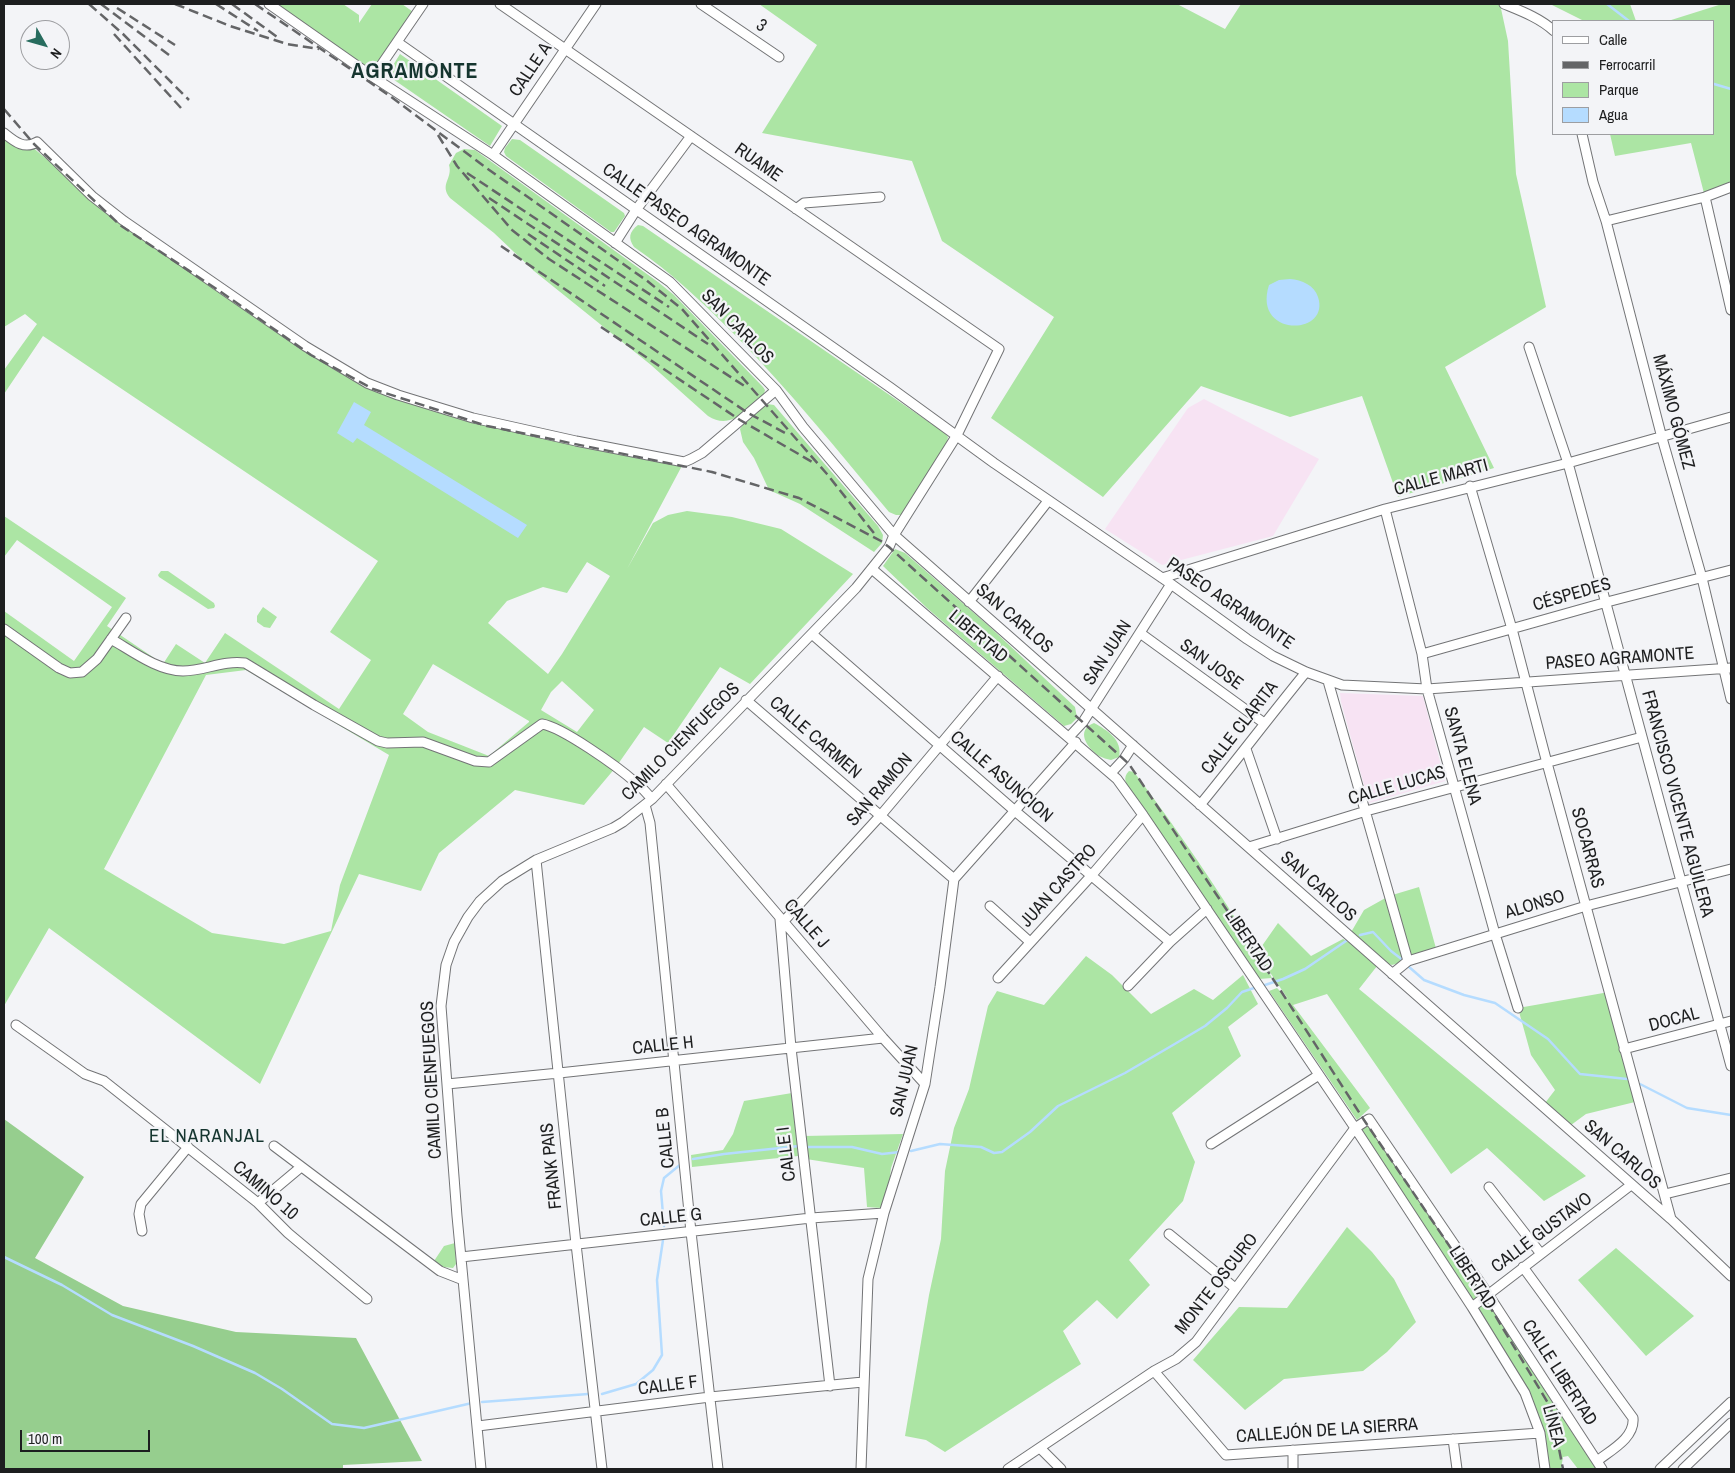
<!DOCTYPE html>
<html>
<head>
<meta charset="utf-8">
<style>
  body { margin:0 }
  #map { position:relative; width:1735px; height:1473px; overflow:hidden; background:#f3f4f7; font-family:"Archivo Narrow",sans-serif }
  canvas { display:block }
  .frame { position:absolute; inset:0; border:5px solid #1d1e1f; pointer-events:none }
  .legend { position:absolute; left:1552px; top:20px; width:162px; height:115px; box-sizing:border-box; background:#f3f4f7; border:1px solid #9d9ea1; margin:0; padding:6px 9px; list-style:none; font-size:15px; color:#1d1e1f }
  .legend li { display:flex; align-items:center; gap:10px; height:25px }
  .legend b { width:25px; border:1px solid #9d9ea1 }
  .north { position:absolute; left:20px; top:20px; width:50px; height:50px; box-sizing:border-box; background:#f3f4f7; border:1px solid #9d9ea1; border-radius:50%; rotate:128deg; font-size:14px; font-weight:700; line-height:20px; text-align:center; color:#1d1e1f }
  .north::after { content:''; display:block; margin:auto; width:18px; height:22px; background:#276c5e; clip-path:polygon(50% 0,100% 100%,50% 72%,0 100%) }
  .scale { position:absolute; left:20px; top:1430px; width:130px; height:22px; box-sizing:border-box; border:2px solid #1d1e1f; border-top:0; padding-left:6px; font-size:15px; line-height:18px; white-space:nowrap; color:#1d1e1f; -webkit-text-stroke:4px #f3f4f7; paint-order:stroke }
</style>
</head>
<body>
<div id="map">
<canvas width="1735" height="1473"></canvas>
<div class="frame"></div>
<ul class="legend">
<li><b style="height:6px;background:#fff"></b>Calle</li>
<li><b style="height:6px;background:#646567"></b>Ferrocarril</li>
<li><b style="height:14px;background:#ace5a4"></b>Parque</li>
<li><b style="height:14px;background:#b5dcff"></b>Agua</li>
</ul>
<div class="north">N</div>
<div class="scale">100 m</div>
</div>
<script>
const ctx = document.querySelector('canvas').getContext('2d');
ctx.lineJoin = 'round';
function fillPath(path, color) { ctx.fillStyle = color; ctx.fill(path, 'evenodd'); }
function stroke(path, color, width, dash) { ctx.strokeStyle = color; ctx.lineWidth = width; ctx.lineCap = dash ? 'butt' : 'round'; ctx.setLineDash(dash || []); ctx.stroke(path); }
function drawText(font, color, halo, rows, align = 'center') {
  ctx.font = font + ' "Archivo Narrow",sans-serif'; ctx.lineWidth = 4.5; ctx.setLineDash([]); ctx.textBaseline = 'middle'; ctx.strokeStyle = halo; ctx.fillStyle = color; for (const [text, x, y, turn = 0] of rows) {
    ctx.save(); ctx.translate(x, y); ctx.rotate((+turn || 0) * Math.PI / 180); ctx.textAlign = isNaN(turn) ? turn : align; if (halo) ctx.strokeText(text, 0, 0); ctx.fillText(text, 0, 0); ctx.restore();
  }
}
const education = new Path2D(`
  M 1204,399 L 1319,459 L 1273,536 L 1162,565 L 1105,529 L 1188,408 Z
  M 1340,693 L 1423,696 L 1445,781 L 1369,803 L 1341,702 Z`);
const green = new Path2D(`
  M 269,4 L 343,4 L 359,15 L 359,23 L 372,4 L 402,4 L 416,14 L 373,77 Z
  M 759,4 L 1177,4 L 1225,29 L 1241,4 L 1500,4 L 1508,41 L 1516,174 L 1546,307 L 1445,367 L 1494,468 L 1398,497 L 1362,396 L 1290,417 L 1201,386 L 1103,497 L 991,418 L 1054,317 L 942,241 L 912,161 L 762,133 L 817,45 Z
  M 1550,4 L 1630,4 L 1636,21 L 1584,21 Z
  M 1722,4 L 1731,4 L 1731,184 L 1705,197 L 1691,143 L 1615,156 L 1610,134 L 1714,134 L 1714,21 L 1668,21 Z
  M 400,54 L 502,126 L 490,146 L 387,75 Z
  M 4,134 L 31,146 L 92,197 L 373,389 L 487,426 L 684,462 L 627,569 L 653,523 L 668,515 L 687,511 L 732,517 L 781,529 L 853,574 L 750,684 L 720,667 L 668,743 L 644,727 L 616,767 L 584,805 L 515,790 L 439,853 L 421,891 L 359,874 L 260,1084 L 49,928 L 4,1006 L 4,611 L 74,661 L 112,607 L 17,540 L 4,557 L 4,516 L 126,598 L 107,626 L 163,664 L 176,644 L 205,663 L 225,633 L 339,709 L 371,660 L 330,632 L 378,561 L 43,336 L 4,394 L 4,370 L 37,324 L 25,314 L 4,327 ZM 587,562 L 610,576 L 562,654 L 548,674 L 488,623 L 507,601 L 543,587 L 567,593 ZM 433,664 L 529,721 L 529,722 L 489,756 L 428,732 L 403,714 ZM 246,670 L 389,755 L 340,885 L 331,931 L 284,944 L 212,933 L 104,869 L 206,675 ZM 562,681 L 594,710 L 577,732 L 541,710 L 551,692 Z
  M 512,139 L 520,140 L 624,213 L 625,216 L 614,232 L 611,232 L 506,156 L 504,152 L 505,148 Z
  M 464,149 L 475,150 L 658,282 L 674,295 L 763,387 L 765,390 L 764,394 C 747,409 731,431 708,416 L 651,365 L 534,271 L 494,233 L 450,198 C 439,184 453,179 449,165 L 456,153 Z
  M 638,225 L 643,226 L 945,433 L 948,437 L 947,442 L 901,515 L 896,515 L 889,512 C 839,452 789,390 734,334 C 703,303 671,272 634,247 C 628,238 629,232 638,225 Z
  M 767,404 L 774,405 L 878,526 L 883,535 L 882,543 L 874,552 L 800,504 L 769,490 L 754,458 L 743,442 L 740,429 L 745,422 Z
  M 895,549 L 905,553 L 990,627 L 1075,707 L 1077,718 L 1071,724 L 1064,726 L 928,609 L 883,566 Z
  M 161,571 L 168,571 L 214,603 L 215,606 L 214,608 L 208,609 L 159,577 L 158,575 Z
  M 263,607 L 277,617 L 270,628 L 264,627 L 257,622 L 257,616 Z
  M 1094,723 C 1107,730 1123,740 1119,757 L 1111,760 C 1107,759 1103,758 1099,756 C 1087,748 1075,730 1094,723 Z
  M 1129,771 L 1134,772 C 1178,830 1219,891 1257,953 L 1278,923 L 1311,956 L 1343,939 L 1379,959 L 1350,934 L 1364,910 L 1389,896 L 1419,887 L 1437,952 L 1392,965 L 1381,961 L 1359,989 L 1586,1176 L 1544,1201 L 1487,1148 L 1451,1174 L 1327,994 L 1293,1005 L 1370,1108 L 1357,1120 L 1269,991 L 1277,988 L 1288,999 L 1267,968 L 1272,978 L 1259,979 L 1131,791 C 1126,784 1122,778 1129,771 Z
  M 1086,956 L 1112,975 L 1151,1014 L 1194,989 L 1213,1000 L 1243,975 L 1258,1004 L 1228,1027 L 1241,1056 L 1172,1113 L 1195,1162 L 1183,1201 L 1129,1260 L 1150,1285 L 1117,1319 L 1097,1300 L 1063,1331 L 1081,1364 L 945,1452 L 926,1440 L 905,1436 L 929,1295 L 941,1239 L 945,1171 L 954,1128 L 969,1089 L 988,1006 L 997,991 L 1044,1005 Z
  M 1609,992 L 1639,1101 L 1586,1114 L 1567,1128 L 1542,1107 L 1555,1090 L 1531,1055 L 1518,1008 Z
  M 792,1093 L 798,1156 L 692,1167 L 691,1155 L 723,1150 L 733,1134 L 744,1101 Z
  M 1369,1119 L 1602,1469 L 1578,1469 L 1568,1456 L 1563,1457 L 1561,1469 L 1545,1469 L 1533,1413 L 1355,1128 Z
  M 903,1134 L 891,1168 L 889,1186 L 881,1208 L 867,1207 L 864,1168 L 806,1159 L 804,1136 Z
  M 1347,1227 L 1372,1252 L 1394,1279 L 1416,1322 L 1387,1352 L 1363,1371 L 1284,1379 L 1245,1410 L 1193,1360 L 1239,1307 L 1287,1308 Z
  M 455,1243 L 456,1264 L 453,1268 L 443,1267 L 434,1261 L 444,1246 Z
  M 1616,1248 L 1694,1316 L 1646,1356 L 1578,1280 Z`);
const forest = new Path2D(`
  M 4,1119 L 84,1177 L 35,1258 L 123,1306 L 236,1332 L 356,1338 L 422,1461 L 343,1465 L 343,1469 L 4,1469 Z`);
const water = new Path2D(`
  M 1290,279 C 1302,280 1314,285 1318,297 C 1331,336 1252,338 1269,285 L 1279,280 Z
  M 354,402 L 371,412 L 364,425 L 527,525 L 518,538 L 357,438 L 353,443 L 337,433 Z`);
const stream = new Path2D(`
  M 1607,4 L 1629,21
  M 1714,84 L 1731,89
  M 1360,935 L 1373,932 L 1391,951 L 1404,961
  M 1408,966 L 1424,980 L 1464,995 L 1495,1003 L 1548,1039 L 1580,1074 L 1627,1079
  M 1262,986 L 1283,979 L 1305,969 L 1346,941
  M 1640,1084 L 1687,1108 L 1731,1115
  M 807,1147 L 852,1147 L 882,1154 L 900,1152
  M 911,1151 L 940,1144 L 981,1147 L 994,1153 L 1002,1152 L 1030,1132 L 1058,1106 L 1125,1073 L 1173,1045 L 1205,1026 L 1227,1008 L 1242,992 L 1257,987
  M 693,1159 L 724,1154 L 799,1146
  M 664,1226 L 661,1191 L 664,1178 L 681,1164
  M 4,1257 L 62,1285 L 112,1315 L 193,1346 L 255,1373 L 282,1389 L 332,1424 L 364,1428 L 472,1403
  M 602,1394 L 636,1384 L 653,1370 L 662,1355 L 657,1280 L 663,1240
  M 482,1402 L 588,1394`);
const minor = new Path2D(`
  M 269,4 L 373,77 L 493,155 L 670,282 L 776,390 L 803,427 L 894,535 L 1671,1219 L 1731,1276
  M 701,4 L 779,57
  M 1504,4 C 1521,11 1540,18 1554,31
  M 397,42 L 891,388 L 994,463 L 1171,584 L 1247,639 L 1273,656 L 1306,672 L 1342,685 L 1427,689 L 1731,668
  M 373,77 L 423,4
  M 4,133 C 14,141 24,150 37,142 L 92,196 L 124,221 L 305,346 L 367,383 L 398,395 L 473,418 L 576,441 L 684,462 L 691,459 L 702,453 L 776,390
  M 1582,134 L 1593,182 L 1606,221 L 1662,438 L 1702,578 L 1731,699
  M 493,155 L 596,4
  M 1705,197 L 1731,310
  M 796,209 L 804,203 L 880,197
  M 1606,221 L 1705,197 L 1731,187
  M 615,243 L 636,210 L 691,136
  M 1529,347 L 1568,463 L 1731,1066
  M 1470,486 L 1512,629 L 1547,763 L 1671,1219
  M 1385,509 L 1422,654 L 1427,689 L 1495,934 L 1518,1008
  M 872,569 L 1117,779 L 1143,815 L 1355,1128 L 1472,1307 L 1525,1393 L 1540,1433 L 1545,1469
  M 1162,578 L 1385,509 L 1568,463 L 1731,417
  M 969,602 L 1048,501
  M 4,629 L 59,668 L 70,673 L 82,672 L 97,659 L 126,618
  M 1140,633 L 1264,723
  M 812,634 L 1015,811 L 1170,942
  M 111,639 C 132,651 158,671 183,671 C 204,671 223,660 245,663 L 314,705 L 378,741 L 387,743 L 423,742 L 475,761 L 489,762 L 542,724 C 562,727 618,767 635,782 C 641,787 647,793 652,799
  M 1422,654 L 1607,602 L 1731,570
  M 1328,681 L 1408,961
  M 746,700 L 954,879
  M 1069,737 L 1083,722 L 1171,584
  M 1246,749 L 1277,839
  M 1111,773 L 1124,759 L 1133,745
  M 666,784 L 883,1038 L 925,1084
  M 645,805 L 650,823 L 691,1232 L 718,1469
  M 1200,805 C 1236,761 1270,716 1306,672
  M 1249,847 L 1366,811 L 1642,737
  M 536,860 L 576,1244 L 602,1469
  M 990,906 L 1030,942
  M 780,919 L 791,1048 L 830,1386
  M 783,922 L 881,815 L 998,676
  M 1392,974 L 1408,961 L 1586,906 L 1731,869
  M 998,978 L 1091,876 L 1143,815
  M 1128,986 L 1170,942 L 1207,909
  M 16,1025 L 85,1074 L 104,1081 L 258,1203 L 288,1233 L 367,1299
  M 1624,1049 L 1731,1021
  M 447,1084 L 559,1073 L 883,1038
  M 1211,1144 L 1319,1075
  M 274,1146 L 440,1271 L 463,1280
  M 1489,1187 L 1541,1254
  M 1665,1194 L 1731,1178
  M 258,1203 L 301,1167
  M 142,1231 L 139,1214 L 141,1204 L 188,1147
  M 1169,1234 L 1235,1288
  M 461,1257 L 811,1218 L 884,1213
  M 1523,1267 L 1633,1418 C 1635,1438 1611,1450 1597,1461
  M 1472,1307 L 1631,1185
  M 1154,1371 L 1226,1455 L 1540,1433
  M 478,1426 L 710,1397 L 863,1382
  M 1453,1439 L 1457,1469
  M 1040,1448 L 1061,1469
  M 1293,1450 L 1293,1469
  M 481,1469 L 457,1216 L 441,1006 L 446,965 L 454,942 L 468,917 L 480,901 L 502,881 L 536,860 L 613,828 L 623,822 L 652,799 L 856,588 L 889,547 L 894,535 L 957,435 L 999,349 L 500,4
  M 861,1469 L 868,1279 L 884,1213 L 925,1084 L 940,987 L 954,879 L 1076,742
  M 1008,1469 L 1154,1371 L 1176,1359 L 1196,1342 L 1355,1128 L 1369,1119 L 1488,1294 L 1602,1469
  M 1660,1469 L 1731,1402
  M 1683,1469 L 1731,1423`);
const rail = new Path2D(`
  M 89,4 L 123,34 L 189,100
  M 101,4 L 169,55
  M 175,4 L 230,26 L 287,44 L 319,49
  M 216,4 L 258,31
  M 232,4 L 280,39
  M 255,4 L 390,96 L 485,167 L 646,280 L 682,309 L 827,474 L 877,537
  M 117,8 L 175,45
  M 114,34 L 181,108
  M 4,109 L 34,144 L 120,225 L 221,292 L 311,355 L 373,389 L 487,426 L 712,472 L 799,498 L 881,541 L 889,547 L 1129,764 L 1277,985 L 1364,1120 L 1484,1297 L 1551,1408 L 1563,1469
  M 438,135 L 457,166 L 512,230 L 549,259 L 746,387
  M 467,173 L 669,307
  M 489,198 L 708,344
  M 528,234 L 605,286
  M 501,246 L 748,413 L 789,435
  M 601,327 L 740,420 L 814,463`);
const streetNames = [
  ["3",761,26,34],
  ["CALLE A",531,70,-56],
  ["RUAME",758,163,35],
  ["CALLE PASEO AGRAMONTE",686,225,35],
  ["SAN CARLOS",737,327,46],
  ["MÁXIMO GÓMEZ",1673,412,75],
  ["CALLE MARTI",1441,478,-15],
  ["CÉSPEDES",1572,595,-16],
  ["PASEO AGRAMONTE",1230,604,34],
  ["SAN CARLOS",1014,619,41],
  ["LIBERTAD",978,637,40],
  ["SAN JUAN",1108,653,-57],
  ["PASEO AGRAMONTE",1620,659,-4],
  ["SAN JOSE",1211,665,36],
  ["CALLE CLARITA",1240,728,-52],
  ["CALLE CARMEN",815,738,41],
  ["CAMILO CIENFUEGOS",681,742,-45],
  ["SANTA ELENA",1462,756,75],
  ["CALLE ASUNCION",1001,777,41],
  ["CALLE LUCAS",1397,786,-16],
  ["SAN RAMON",880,790,-49],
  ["FRANCISCO VICENTE AGUILERA",1677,804,75],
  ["SOCARRAS",1587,848,75],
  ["JUAN CASTRO",1059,886,-48],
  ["SAN CARLOS",1318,887,42],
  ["ALONSO",1535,905,-17],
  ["CALLE J",806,924,49],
  ["LIBERTAD",1248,941,56],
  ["DOCAL",1674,1020,-15],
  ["CALLE H",663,1046,-6],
  ["CAMILO CIENFUEGOS",432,1080,-93],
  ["SAN JUAN",905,1081,-77],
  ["CALLE B",666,1138,-96],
  ["CALLE I",787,1154,-97],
  ["SAN CARLOS",1622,1155,41],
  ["FRANK PAIS",552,1166,-96],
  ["CAMINO 10",265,1191,41],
  ["CALLE G",671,1218,-6],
  ["CALLE GUSTAVO",1542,1233,-37],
  ["LIBERTAD",1472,1278,57],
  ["MONTE OSCURO",1217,1284,-52],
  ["CALLE LIBERTAD",1559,1373,57],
  ["CALLE F",668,1386,-7],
  ["LÍNEA",1553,1426,75],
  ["CALLEJÓN DE LA SIERRA",1327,1431,-4]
];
const neighbourhoodNames = [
  ["EL NARANJAL",207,1137]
];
const districtNames = [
  ["AGRAMONTE",415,72]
];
fillPath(education, '#f7e3f3');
fillPath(green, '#ace5a4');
fillPath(forest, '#96ce8e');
fillPath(water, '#b5dcff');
stroke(stream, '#b5dcff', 2.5);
stroke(minor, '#737476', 11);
stroke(minor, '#fff', 9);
stroke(rail, '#646567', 2.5, [10, 5]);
drawText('18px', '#1d1e1f', '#f3f4f7', streetNames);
ctx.letterSpacing = '1px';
drawText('19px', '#15352f', '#f3f4f7', neighbourhoodNames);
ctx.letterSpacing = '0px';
ctx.letterSpacing = '1px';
drawText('bold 22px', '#15352f', '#f3f4f7', districtNames);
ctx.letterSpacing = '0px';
</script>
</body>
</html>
